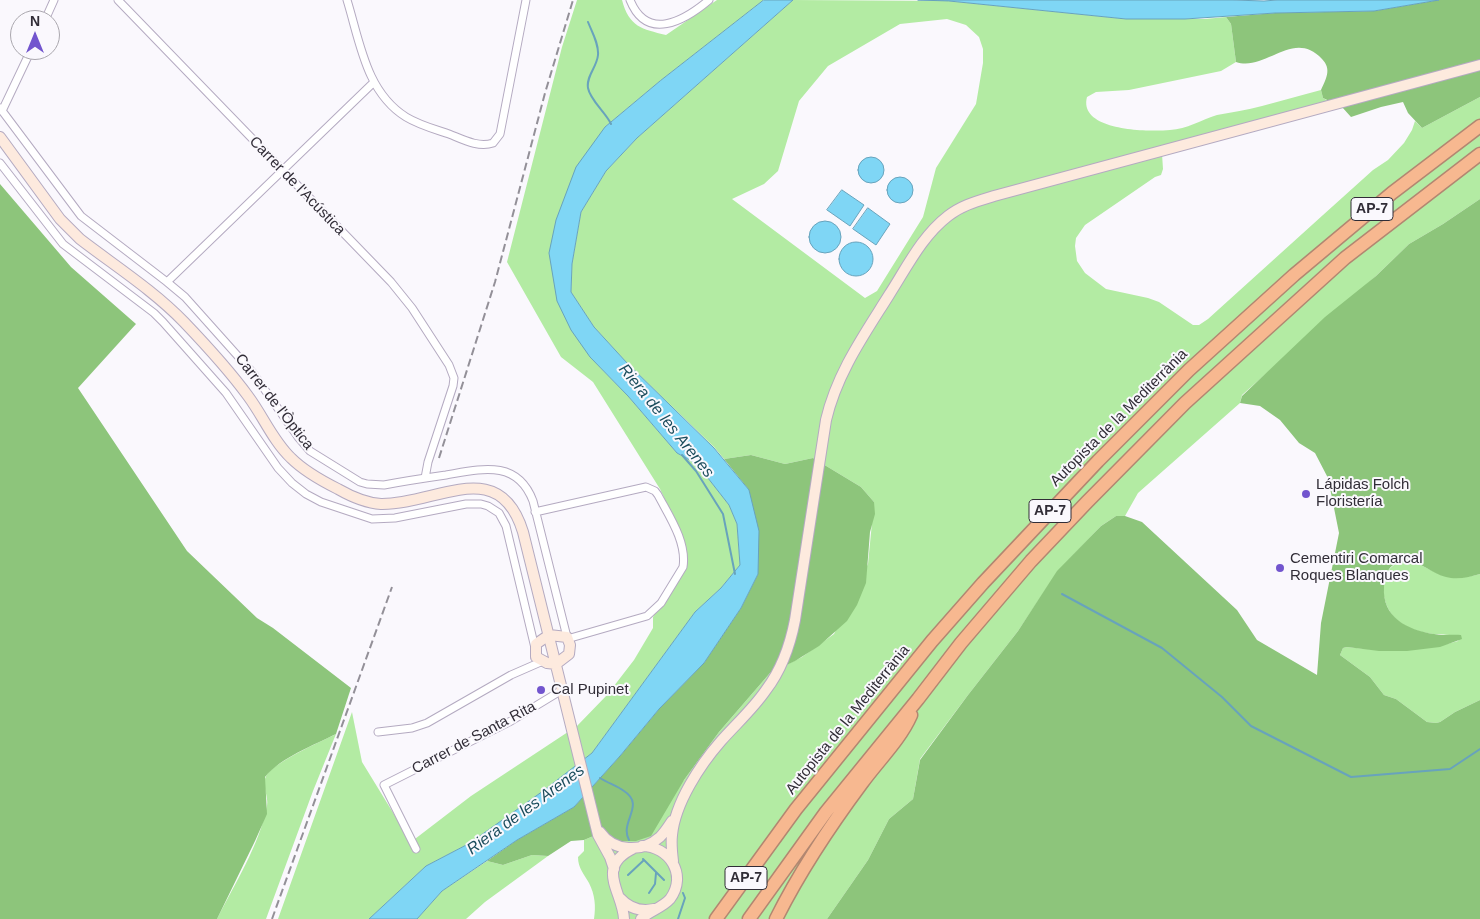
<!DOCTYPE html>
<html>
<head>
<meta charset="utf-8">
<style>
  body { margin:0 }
  #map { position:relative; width:1480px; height:919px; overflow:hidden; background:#faf8fd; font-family:Helvetica,sans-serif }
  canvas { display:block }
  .north { position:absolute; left:10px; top:10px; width:50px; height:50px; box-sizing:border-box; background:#faf8fd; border:1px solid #aaa7ae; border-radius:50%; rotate:0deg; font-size:14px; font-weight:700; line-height:20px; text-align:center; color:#312d37 }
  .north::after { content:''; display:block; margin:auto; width:18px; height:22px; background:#7255ce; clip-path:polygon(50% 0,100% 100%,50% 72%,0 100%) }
</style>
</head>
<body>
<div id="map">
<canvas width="1480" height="919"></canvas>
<div class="north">N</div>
</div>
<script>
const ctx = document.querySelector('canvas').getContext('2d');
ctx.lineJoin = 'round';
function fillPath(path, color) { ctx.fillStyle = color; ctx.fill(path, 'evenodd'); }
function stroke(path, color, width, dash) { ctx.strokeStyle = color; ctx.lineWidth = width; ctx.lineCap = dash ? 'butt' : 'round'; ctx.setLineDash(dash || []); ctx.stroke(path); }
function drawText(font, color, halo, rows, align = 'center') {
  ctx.font = font + ' Helvetica,sans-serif'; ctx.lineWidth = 4; ctx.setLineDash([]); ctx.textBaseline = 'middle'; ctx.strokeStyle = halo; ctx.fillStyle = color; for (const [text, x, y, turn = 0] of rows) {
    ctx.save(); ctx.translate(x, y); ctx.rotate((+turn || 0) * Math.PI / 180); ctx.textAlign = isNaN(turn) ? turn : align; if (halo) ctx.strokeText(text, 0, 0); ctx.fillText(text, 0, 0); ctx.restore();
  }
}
const green = new Path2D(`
  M 577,0 L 622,0 C 629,27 642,29 666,35 L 717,0 L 764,0 L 660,81 L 605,127 L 549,253 L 590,357 L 628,396 L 677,453 L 697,464 L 729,505 L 737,524 L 740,565 L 721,588 L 695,612 L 592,753 L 543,791 L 470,843 L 426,866 L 369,919 L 278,919 L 352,712 L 362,762 L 411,842 L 471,796 L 577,726 L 607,695 L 634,660 L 653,628 L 653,617 L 687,567 L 682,535 L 660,489 L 593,382 L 561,357 L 507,262 L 562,47 Z
  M 793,0 L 949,1 L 1126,19 L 1205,19 L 1226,17 L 1231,24 L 1236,62 L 1221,71 L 1129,90 L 1096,92 L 1087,97 C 1078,131 1148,132 1170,130 C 1187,129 1201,120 1217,115 C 1232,112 1247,110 1262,106 C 1282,101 1301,95 1321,90 L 1323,98 L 1328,101 L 1162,154 L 1163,169 L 1161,175 L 1155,177 L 1085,225 L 1076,238 L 1075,246 L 1077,261 L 1085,273 L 1106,289 L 1148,298 L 1159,302 L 1193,325 L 1199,325 L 1208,319 L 1323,215 L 1373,170 L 1388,160 L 1404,143 L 1412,130 L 1415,121 L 1422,128 L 1480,97 L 1480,199 L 1443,224 L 1409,244 L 1376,276 L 1242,395 L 1240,403 L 1138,493 L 1125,516 L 1116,516 L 1101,526 L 1058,571 L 1018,631 L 968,695 L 920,759 L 913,799 L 889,819 L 868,860 L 827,919 L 594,919 C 596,906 595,895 589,883 C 584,874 578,868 578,857 L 584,851 L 584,840 L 603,832 L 684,780 L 719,732 L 770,673 L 802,657 L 834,634 L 868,564 L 874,502 L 861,487 L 813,458 L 785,464 L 751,455 L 724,459 L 714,447 L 627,363 L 594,327 L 571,292 L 572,264 L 581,212 L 606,171 L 637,138 ZM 947,19 L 966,25 L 979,37 L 983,49 L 983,63 L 976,104 L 936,168 L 923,217 L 877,291 L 865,298 L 732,199 L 764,184 L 778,171 L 799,101 L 828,66 L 900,24 Z
  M 1403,561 C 1417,561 1425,568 1437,573 C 1451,580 1465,578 1480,574 L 1480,700 L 1455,712 L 1440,722 L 1436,723 L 1427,722 L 1396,699 L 1384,695 L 1370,677 L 1340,655 L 1343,648 L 1347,647 C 1386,652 1421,652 1458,641 L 1461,635 C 1441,635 1418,635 1401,623 C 1380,610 1374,568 1403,561 Z
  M 336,734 L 313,791 L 266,919 L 217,919 C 235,883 259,846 267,806 C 269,796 261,785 266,776 C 274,762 320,742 336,734 Z
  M 532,855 L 548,856 L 485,902 L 466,919 L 417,919 L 442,891 L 487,861 L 503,865 Z`);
const forest = new Path2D(`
  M 1439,0 L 1480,0 L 1480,97 L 1422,128 L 1408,113 L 1403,102 L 1381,107 L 1351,117 L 1342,107 L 1323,98 L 1321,90 C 1326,79 1332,69 1322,59 C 1293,28 1266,72 1236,62 L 1231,24 L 1226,17 L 1275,13 L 1374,11 Z
  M 0,184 L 71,267 L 136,324 L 78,388 L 187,551 L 257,618 L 273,628 L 351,688 L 336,734 C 314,745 280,758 265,777 L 267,814 L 255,841 L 217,919 L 0,919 Z
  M 1480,199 L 1480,574 C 1470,577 1457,580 1446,577 C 1429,573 1415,554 1395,564 C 1387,568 1384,578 1384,587 C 1382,617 1407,630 1434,634 C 1443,636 1452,634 1461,635 L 1462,639 L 1440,647 L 1407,651 L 1379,651 L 1347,647 L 1343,648 L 1340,655 L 1370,677 L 1384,695 L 1396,699 L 1427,722 L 1436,723 L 1440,722 L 1455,712 L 1480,700 L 1480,919 L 827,919 L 868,860 L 889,819 L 913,799 L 920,760 L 968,695 L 1018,631 L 1057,571 L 1101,526 L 1116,516 L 1125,516 L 1142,522 L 1237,610 L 1257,640 L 1317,675 L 1321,623 L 1339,533 L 1328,478 L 1315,453 L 1299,443 L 1280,420 L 1260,406 L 1240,403 L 1242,396 L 1325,317 L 1376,276 L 1409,244 L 1443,224 Z
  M 751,455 L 785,464 L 813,458 L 861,487 L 874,502 L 875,514 L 870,532 L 866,583 L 857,605 L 847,621 L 819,646 L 795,661 L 770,673 L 719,732 L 684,780 L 651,836 L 636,841 L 616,841 L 603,832 L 584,840 L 571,841 L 548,856 L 532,855 L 503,865 L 487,861 L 517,840 L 574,807 L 620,756 L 659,709 L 704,663 L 741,608 L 758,574 L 749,490 L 724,459 Z`);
const water = new Path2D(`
  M 764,0 L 793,0 L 637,138 L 606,171 L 581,212 L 572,264 L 571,292 L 594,327 L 627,363 L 714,448 L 749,490 L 759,531 L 758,574 L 741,608 L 704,663 L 659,709 L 620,756 L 574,807 L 517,840 L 442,891 L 417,919 L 369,919 L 426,866 L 470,843 L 543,791 L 592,753 L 695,612 L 721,588 L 740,565 L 737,524 L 729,505 L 697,464 L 677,453 L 628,396 L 590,357 L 571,330 L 557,301 L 549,253 L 556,220 L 576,167 L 605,127 L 660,81 Z
  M 918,0 L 1233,0 L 1264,1 L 1277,0 L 1439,0 L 1374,11 L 1275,13 L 1185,19 L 1126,19 L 949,1 Z
  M858 170a13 13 0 1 1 26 0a13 13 0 1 1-26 0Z
  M887 190a13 13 0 1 1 26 0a13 13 0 1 1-26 0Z
  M 842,190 L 864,205 L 850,226 L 827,210 Z
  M 868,208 L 890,224 L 876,245 L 853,229 Z
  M809 237a16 16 0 1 1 32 0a16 16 0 1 1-32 0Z
  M839 259a17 17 0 1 1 34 0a17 17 0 1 1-34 0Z`);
const stream = new Path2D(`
  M 588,22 C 592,32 599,44 598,55 C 597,67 586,76 588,88 C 590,100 606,113 611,124
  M 682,455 L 696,471 L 723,514 L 735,574
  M 1062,594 L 1162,648 L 1222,697 L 1251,726 L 1351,777 L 1450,769 L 1480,749
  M 600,778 C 608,783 617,786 624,791 C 646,805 619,822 629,840
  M 643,859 L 664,880
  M 628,875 L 644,860
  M 649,893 L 655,884 L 656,873
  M 678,919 L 685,898 L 683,893`);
const street = new Path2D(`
  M 118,0 L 391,282 L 412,308 L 449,365 L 454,378 L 453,386 L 428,462 L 425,478
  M 347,0 C 360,42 366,92 406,117 C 419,125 434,129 449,134 C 462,139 478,148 493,143 L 500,134 L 526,0
  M 630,0 C 647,42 684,21 709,0
  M 45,20 L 54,0
  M 0,108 L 81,216 L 167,282 L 185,297 L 253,373 L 298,437 L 310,451 L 360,482 L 367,484 L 384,485 C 405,481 425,478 446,475 C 481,469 517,459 533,501 L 567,637
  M 2,111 L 31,50
  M 0,163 L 63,244 L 154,313 L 163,322 L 226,393 L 278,468 L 292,483 L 306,494 L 321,502 L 372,519 L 395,518 L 466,504 L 481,504 L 488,506 L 499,513 L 506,526 L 535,648
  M 167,282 L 373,83
  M 535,512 L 646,487 L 655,491 L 658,495 C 669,516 687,542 683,567 L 661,603 L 647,616 L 567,639
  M 378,732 L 412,728 L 427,723 L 511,675 L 543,661
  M 416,849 L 384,785 L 511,721 L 562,690`);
const secondary = new Path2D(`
  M 0,137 L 60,219 L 80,239 C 115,266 153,290 184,322 C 206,345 229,370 248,396 C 263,416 273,441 291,458 C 304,471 322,481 338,489 C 352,497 365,503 381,504 C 436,505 499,454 523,532 L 598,835 L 610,857 L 614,869
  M 549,635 L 567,637 L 570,645 L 569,654 L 556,664 L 547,663 L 536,657 L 536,644 Z
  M 600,832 C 614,852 642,853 660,837 C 665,832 668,827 672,821
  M 673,861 C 672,853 671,844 672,835 C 675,803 700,765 721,741 C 736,724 753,709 766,690 C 782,669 790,646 795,620 L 826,420 C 837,373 864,335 889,295 C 907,267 922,236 948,216 C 962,205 978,201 994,196 L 1480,65
  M 620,898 C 629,908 640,912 654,909
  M 624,919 C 623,892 594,867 634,848
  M 641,919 C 649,911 662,908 670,899 C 688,875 669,846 642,846`);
const highway = new Path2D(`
  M 716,919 L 796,809 L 932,641 L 983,583 L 1098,461 L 1189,370 L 1294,275 L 1392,193 L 1480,126
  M 749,919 L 826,812 L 918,699 L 961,643 L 1031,561 L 1087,502 L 1185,403 L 1345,258 L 1480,154
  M 776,919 C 800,871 830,826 862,783 C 878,761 900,740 911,715`);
const rail = new Path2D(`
  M 439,458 L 495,282 L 545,93 L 573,0
  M 272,919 L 392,587`);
const markers = [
  [1306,494,5,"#7255ce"],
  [1280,568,5,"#7255ce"],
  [541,690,5,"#7255ce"]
];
const shields = [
  [1372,209,42],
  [1050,511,42],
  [746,878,42]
];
const shieldNames = [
  ["AP-7",1372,209],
  ["AP-7",1050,511],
  ["AP-7",746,878]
];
const streetNames = [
  ["Carrer de l'Acústica",297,186,46],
  ["Carrer de l'Òptica",274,402,52],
  ["Autopista de la Mediterrània",1119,418,-45],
  ["Autopista de la Mediterrània",848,720,-51],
  ["Carrer de Santa Rita",474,738,-28]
];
const poiNames = [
  ["Lápidas Folch",1316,485],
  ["Floristería",1316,502],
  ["Cementiri Comarcal",1290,559],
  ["Roques Blanques",1290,576],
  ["Cal Pupinet",551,690]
];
const waterNames = [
  ["Riera de les Arenes",666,421,51],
  ["Riera de les Arenes",526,810,-36]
];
fillPath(green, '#b3eba3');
fillPath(forest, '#8dc57b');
fillPath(water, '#7fd6f5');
stroke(water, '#68a3bc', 1);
stroke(stream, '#68a3bc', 2);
stroke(street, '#b4aac1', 9);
stroke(secondary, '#b4aac1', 12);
stroke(highway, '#b28771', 15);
stroke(street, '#fff', 7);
stroke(secondary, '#fdeade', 10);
stroke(highway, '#f7b890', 12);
stroke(rail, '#939098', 2, [8, 4]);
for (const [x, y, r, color] of markers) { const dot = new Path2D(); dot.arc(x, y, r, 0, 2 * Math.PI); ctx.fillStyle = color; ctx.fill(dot); stroke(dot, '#faf8fd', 2); }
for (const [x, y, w] of shields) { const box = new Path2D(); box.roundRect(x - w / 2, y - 11.5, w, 23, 4); ctx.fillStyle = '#faf8fd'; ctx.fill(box); stroke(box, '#312d37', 1); }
drawText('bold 14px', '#312d37', null, shieldNames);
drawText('15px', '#312d37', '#faf8fd', streetNames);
drawText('15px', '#312d37', '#faf8fd', poiNames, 'left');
drawText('italic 16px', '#1a4c5c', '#faf8fd', waterNames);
</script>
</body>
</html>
